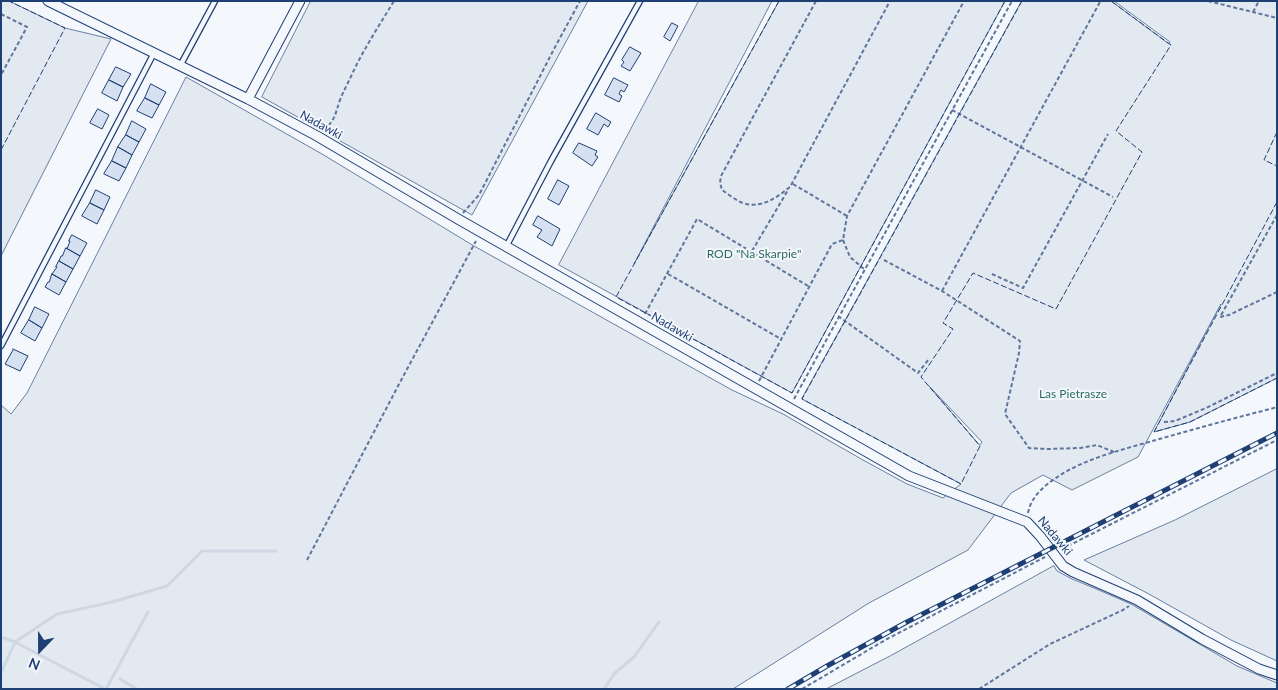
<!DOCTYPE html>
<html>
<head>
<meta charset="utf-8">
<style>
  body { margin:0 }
  #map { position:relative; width:1278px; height:690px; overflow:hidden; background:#f4f7fb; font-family:Lato,sans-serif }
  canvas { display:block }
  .frame { position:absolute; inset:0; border:2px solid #1d3f73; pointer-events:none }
  .north { position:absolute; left:15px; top:625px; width:50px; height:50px; -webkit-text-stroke:4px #f4f7fb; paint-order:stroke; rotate:202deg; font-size:14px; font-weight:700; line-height:20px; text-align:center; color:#1d3f73 }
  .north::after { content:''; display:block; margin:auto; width:18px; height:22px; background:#1d3f73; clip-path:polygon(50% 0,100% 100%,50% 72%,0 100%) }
</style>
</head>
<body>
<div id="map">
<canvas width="1278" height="690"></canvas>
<div class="frame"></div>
<div class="north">N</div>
</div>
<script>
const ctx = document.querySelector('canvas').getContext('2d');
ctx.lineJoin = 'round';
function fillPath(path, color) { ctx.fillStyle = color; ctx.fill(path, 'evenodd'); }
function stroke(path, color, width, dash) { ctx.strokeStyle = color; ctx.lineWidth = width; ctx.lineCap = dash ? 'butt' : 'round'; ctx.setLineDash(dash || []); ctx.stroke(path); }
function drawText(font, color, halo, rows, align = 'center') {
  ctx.font = font + ' Lato,sans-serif'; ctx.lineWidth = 4; ctx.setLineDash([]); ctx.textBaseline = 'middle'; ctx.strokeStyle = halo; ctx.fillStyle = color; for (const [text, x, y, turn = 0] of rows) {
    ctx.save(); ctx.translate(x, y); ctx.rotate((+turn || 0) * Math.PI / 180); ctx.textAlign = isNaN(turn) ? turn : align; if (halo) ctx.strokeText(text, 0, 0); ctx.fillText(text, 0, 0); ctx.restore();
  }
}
const green = new Path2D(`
  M 1,1 L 9,1 L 65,28 L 111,39 L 1,256 Z
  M 311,1 L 588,1 L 472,215 L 262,97 Z
  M 699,1 L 772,1 L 634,264 L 779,1 L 1005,1 L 792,393 L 559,265 Z
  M 1022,1 L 1111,1 L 1169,44 L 1170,42 L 1114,1 L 1277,1 L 1277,378 L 1190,422 L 1154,432 L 1221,304 L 1138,457 L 1072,490 L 1043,475 L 1011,493 L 968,550 L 869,603 L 733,689 L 1,689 L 1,405 L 11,414 L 27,393 L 186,77 L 322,154 L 474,246 L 732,390 L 783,414 L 863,460 L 907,484 L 943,498 L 961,484 L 802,399 ZM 929,386 L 982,442 L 980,445 Z
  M 1277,469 L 1277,661 L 1231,640 L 1147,593 L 1084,560 L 1175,520 Z
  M 1054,566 L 1057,571 L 1072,579 L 1094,588 L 1131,604 L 1237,666 L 1277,683 L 1277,689 L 826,689 L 890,656 Z`);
const stream = new Path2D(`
  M 1,637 L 15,642 L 105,689
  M 1,673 L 15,642 L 57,614 L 112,602 L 167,586 L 202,551 L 276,551
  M 120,679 L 137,689
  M 106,689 L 148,612
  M 604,689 L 615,673 L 634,657 L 659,622`);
const building = new Path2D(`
  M 672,23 L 678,26 L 670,41 L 664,37 Z
  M 630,47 L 641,53 L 630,71 L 621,66 L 624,62 L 622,60 Z
  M 116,67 L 131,74 L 123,87 L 109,80 Z
  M 614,78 L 628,85 L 624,92 L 621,90 L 619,94 L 622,96 L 619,102 L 605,95 Z
  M 109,80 L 123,87 L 117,101 L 102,93 Z
  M 151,84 L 166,92 L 159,105 L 145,98 Z
  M 145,98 L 159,105 L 152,118 L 137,111 Z
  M 98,109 L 109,115 L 102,129 L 90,123 Z
  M 596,113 L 611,122 L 608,127 L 604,124 L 598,135 L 587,129 Z
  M 132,121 L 146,129 L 139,142 L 126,135 Z
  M 126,135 L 139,142 L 132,155 L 118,147 Z
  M 579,143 L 597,151 L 595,155 L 598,157 L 592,166 L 573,153 Z
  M 118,147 L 132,155 L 126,168 L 112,161 Z
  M 112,161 L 126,168 L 119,181 L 104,174 Z
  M 558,180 L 569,186 L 559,205 L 548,199 Z
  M 96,190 L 110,197 L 104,210 L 90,203 Z
  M 90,203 L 104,210 L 97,224 L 82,216 Z
  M 538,216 L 560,229 L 552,246 L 537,237 L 542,230 L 533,225 Z
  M 72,235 L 87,243 L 80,256 L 66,248 L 67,249 L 70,241 L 69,241 Z
  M 66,248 L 80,256 L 73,269 L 59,261 L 61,256 L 62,256 Z
  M 59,261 L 73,269 L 66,282 L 52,274 L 57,267 L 56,267 Z
  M 52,274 L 66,282 L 59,295 L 45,287 L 48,282 L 49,282 Z
  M 35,307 L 49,314 L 42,328 L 29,320 Z
  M 29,320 L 42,328 L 35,341 L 21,333 Z
  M 13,349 L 28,356 L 20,371 L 5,364 L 13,350 Z`);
const path = new Path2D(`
  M 816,1 L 721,176 L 720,183 L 722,190 C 728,194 735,200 743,203 C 761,209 776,198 790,187 L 890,1
  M 1208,1 L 1277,18
  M 1253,12 L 1259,1
  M 1,14 L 27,27 L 1,75
  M 952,110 L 1113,197
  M 324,130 C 336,119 335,114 340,100 C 344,90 349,81 353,72 C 365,47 380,24 394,1
  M 793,184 L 847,216
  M 463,213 L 479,195 L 554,49 L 580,1
  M 1277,215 L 1220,317 L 1229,315 L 1277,292
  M 843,240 L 850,257 L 864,269
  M 752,251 L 788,190
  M 884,260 L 942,291 L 1020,341 L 1019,353 L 1005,414 L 1029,448 L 1047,449 L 1080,448 L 1097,445 L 1114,452
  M 668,274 L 781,339
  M 992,274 L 1023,288 L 1108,134
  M 942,291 L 1100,2
  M 645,314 L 697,219 L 808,286
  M 838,316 L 918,373 L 929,359
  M 759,381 L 832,244 L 843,240 L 847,216 L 964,1
  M 794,399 L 1012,1
  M 1164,422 L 1175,421 L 1206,408 L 1277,373
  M 1028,513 C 1031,496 1046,484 1059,476 C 1086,458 1125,449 1156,440 C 1195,429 1234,418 1274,408 L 1277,406
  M 1062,549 L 1277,440
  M 307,560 L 398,386 L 476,241
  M 802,689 L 887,639 L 1045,557
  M 979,689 L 1050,644 L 1123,610 L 1129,606`);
const lane = new Path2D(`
  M 180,66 L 215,1
  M 506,247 L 551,161 L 640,1
  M 1,346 L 154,53`);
const street = new Path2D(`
  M 48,1 L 248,99 L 317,136 L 458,219 L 909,476 L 1027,522 L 1040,536 L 1063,566 L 1073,572 L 1137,600 L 1202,639 L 1259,669 L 1277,675
  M 248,99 L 300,1`);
const rail = new Path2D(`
  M 788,689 L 827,666 L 905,623 L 1277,433`);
const fence = new Path2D(`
  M 779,1 L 616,297 L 792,393 L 1005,1
  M 1022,1 L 802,399 L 961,484 L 980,446 L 921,377 L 953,329 L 943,323 L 973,273 L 1056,309 L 1142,152 L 1116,131 L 1171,45 L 1111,1
  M 1277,132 L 1264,160 L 1277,166
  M 1,150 L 65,28 L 9,1
  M 1277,202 L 1154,432 L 1190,422 L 1277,378`);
const streetNames = [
  ["Nadawki",321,125,29],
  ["Nadawki",672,327,30],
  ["Nadawki",1055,536,50]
];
const parkNames = [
  ["ROD \"Na Skarpie\"",754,254],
  ["Las Pietrasze",1073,394]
];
fillPath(green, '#e3e9f0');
stroke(green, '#687fa3', 1);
stroke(stream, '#cfd7e4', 3);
fillPath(building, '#d5e0f0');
stroke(building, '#1d3f73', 1);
stroke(lane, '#1d3f73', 7);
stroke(street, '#1d3f73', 11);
stroke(path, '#5e769c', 2, [4, 2.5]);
stroke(lane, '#f4f7fb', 4.5);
stroke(street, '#f4f7fb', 9);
stroke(rail, '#1d3f73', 5);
stroke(rail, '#f4f7fb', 3, [9]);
stroke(fence, '#1d3f73', 1, [6, 2.5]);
drawText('12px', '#1d3f73', '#f4f7fb', streetNames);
drawText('12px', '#2c6c60', '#f4f7fb', parkNames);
</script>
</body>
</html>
